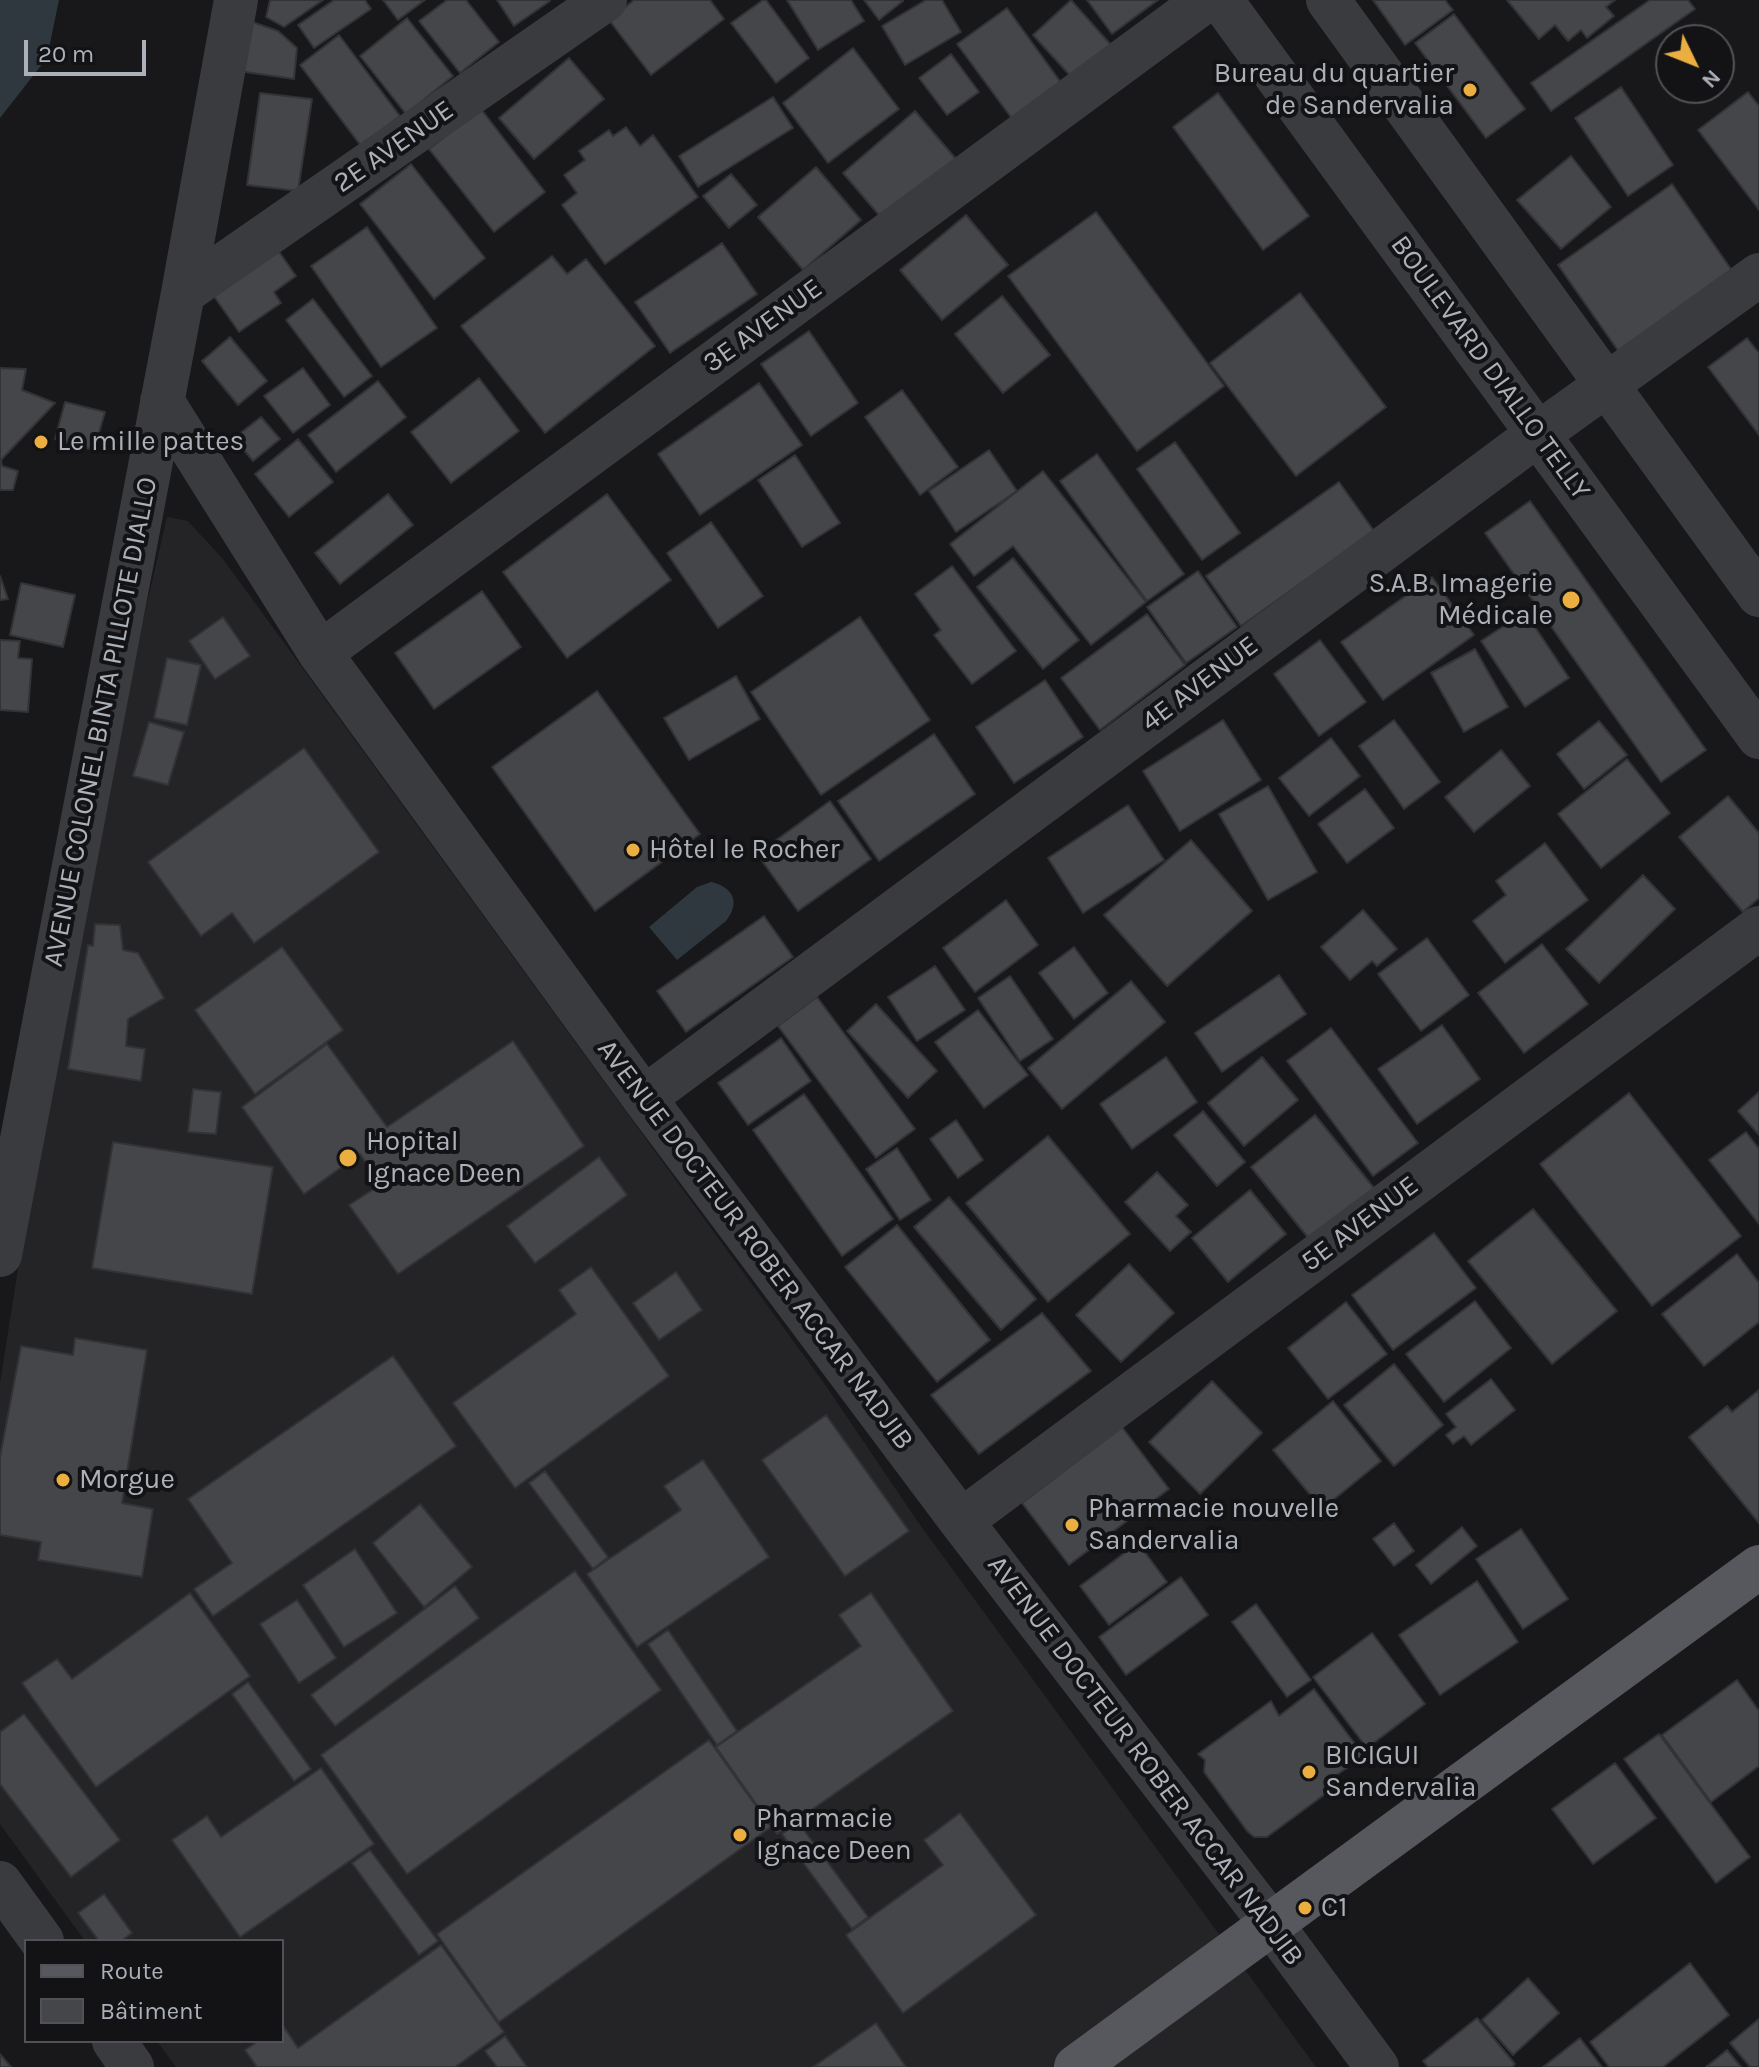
<!DOCTYPE html>
<html>
<head>
<meta charset="utf-8">
<style>
  body { margin:0 }
  #map { position:relative; width:1759px; height:2067px; overflow:hidden; background:#18181a; font-family:Karla,sans-serif }
  canvas { display:block }
  .legend { position:absolute; left:24px; top:1939px; width:260px; height:104px; box-sizing:border-box; background:#131315; border:2px solid #505257; margin:0; padding:10px 14px; list-style:none; font-size:24px; color:#abb0b9 }
  .legend li { display:flex; align-items:center; gap:16px; height:40px }
  .legend b { width:40px; border:2px solid #505257 }
  .north { position:absolute; left:1655px; top:24px; width:80px; height:80px; box-sizing:border-box; background:#131315; border:2px solid #505257; border-radius:50%; rotate:133deg; font-size:22px; font-weight:700; line-height:32px; text-align:center; color:#abb0b9 }
  .north::after { content:''; display:block; margin:auto; width:28px; height:36px; background:#eaae41; clip-path:polygon(50% 0,100% 100%,50% 72%,0 100%) }
  .scale { position:absolute; left:24px; top:40px; width:122px; height:36px; box-sizing:border-box; border:4px solid #abb0b9; border-top:0; padding-left:10px; font-size:24px; line-height:28px; white-space:nowrap; color:#abb0b9; -webkit-text-stroke:6px #131315; paint-order:stroke }
</style>
</head>
<body>
<div id="map">
<canvas width="1759" height="2067"></canvas>
<ul class="legend">
<li><b style="height:10px;background:#56585e"></b>Route</li>
<li><b style="height:22px;background:#45464a"></b>Bâtiment</li>
</ul>
<div class="north">N</div>
<div class="scale">20 m</div>
</div>
<script>
const ctx = document.querySelector('canvas').getContext('2d');
ctx.lineJoin = 'round';
function fillPath(path, color) { ctx.fillStyle = color; ctx.fill(path, 'evenodd'); }
function stroke(path, color, width, dash) { ctx.strokeStyle = color; ctx.lineWidth = width; ctx.lineCap = dash ? 'butt' : 'round'; ctx.setLineDash(dash || []); ctx.stroke(path); }
function drawText(font, color, halo, rows, align = 'center') {
  ctx.font = font + ' Karla,sans-serif'; ctx.lineWidth = 8; ctx.setLineDash([]); ctx.textBaseline = 'middle'; ctx.strokeStyle = halo; ctx.fillStyle = color; for (const [text, x, y, turn = 0] of rows) {
    ctx.save(); ctx.translate(x, y); ctx.rotate((+turn || 0) * Math.PI / 180); ctx.textAlign = isNaN(turn) ? turn : align; if (halo) ctx.strokeText(text, 0, 0); ctx.fillText(text, 0, 0); ctx.restore();
  }
}
const built = new Path2D(`
  M 167,517 L 188,521 L 223,559 L 826,1386 L 918,1522 L 1316,2067 L 176,2067 L 157,2041 L 282,2041 L 282,1941 L 85,1941 L 0,1824 L 0,1383 L 71,933 Z`);
const water = new Path2D(`
  M 0,0 L 59,0 L 47,58 L 0,118 Z
  M 711,882 C 733,887 741,902 726,921 L 677,960 L 649,927 L 697,887 Z`);
const building = new Path2D(`
  M 270,0 L 323,0 L 284,27 L 266,17 Z
  M 334,0 L 365,0 L 371,9 L 314,48 L 298,25 Z
  M 383,0 L 425,0 L 398,20 Z
  M 447,0 L 466,0 L 499,42 L 460,73 L 419,21 Z
  M 497,0 L 549,0 L 550,1 L 514,26 Z
  M 634,0 L 710,0 L 724,19 L 651,75 L 609,20 Z
  M 763,0 L 766,0 L 809,58 L 776,83 L 731,23 Z
  M 787,0 L 851,0 L 864,21 L 818,50 Z
  M 864,0 L 903,0 L 903,1 L 879,20 Z
  M 926,0 L 942,0 L 961,32 L 905,65 L 882,26 Z
  M 1071,0 L 1112,46 L 1075,81 L 1033,35 Z
  M 1087,0 L 1158,0 L 1112,34 Z
  M 1373,0 L 1445,0 L 1453,10 L 1405,45 Z
  M 1507,0 L 1615,0 L 1606,7 L 1614,16 L 1587,38 L 1581,30 L 1568,41 L 1555,25 L 1539,39 Z
  M 1650,0 L 1688,0 L 1695,9 L 1551,111 L 1531,83 Z
  M 1007,8 L 1062,84 L 1013,120 L 957,44 Z
  M 1454,14 L 1525,109 L 1486,138 L 1415,43 Z
  M 407,18 L 453,76 L 406,114 L 360,56 Z
  M 244,19 L 278,31 L 297,48 L 294,79 L 238,71 Z
  M 339,35 L 400,116 L 361,146 L 300,65 Z
  M 853,48 L 899,109 L 828,163 L 783,103 Z
  M 951,54 L 979,92 L 947,115 L 919,78 Z
  M 569,58 L 604,99 L 534,159 L 499,118 Z
  M 1621,87 L 1673,165 L 1628,196 L 1575,118 Z
  M 1748,92 L 1759,106 L 1759,210 L 1698,130 Z
  M 260,93 L 312,99 L 298,191 L 247,185 Z
  M 1218,93 L 1309,216 L 1263,250 L 1173,127 Z
  M 773,97 L 793,128 L 698,187 L 679,156 Z
  M 481,109 L 545,192 L 494,232 L 429,149 Z
  M 915,111 L 956,159 L 884,221 L 843,173 Z
  M 626,127 L 640,146 L 653,135 L 698,197 L 605,264 L 562,205 L 577,193 L 564,175 L 585,160 L 579,151 L 609,130 L 613,136 Z
  M 1571,156 L 1611,207 L 1561,249 L 1517,200 Z
  M 411,164 L 485,258 L 434,299 L 360,204 Z
  M 816,167 L 861,220 L 803,270 L 758,217 Z
  M 731,174 L 757,205 L 729,228 L 703,196 Z
  M 1672,184 L 1733,272 L 1619,352 L 1558,265 Z
  M 1096,212 L 1224,386 L 1137,451 L 1008,276 Z
  M 966,215 L 1008,265 L 942,320 L 900,270 Z
  M 367,227 L 437,328 L 381,367 L 311,266 Z
  M 722,243 L 757,294 L 670,353 L 635,302 Z
  M 275,246 L 296,276 L 274,292 L 281,303 L 239,332 L 211,292 Z
  M 552,256 L 567,274 L 586,259 L 655,346 L 545,433 L 461,326 Z
  M 1300,293 L 1386,407 L 1296,476 L 1210,363 Z
  M 1002,296 L 1050,355 L 1003,393 L 955,334 Z
  M 313,299 L 372,376 L 344,397 L 286,320 Z
  M 809,331 L 858,403 L 811,436 L 761,364 Z
  M 230,337 L 267,381 L 238,405 L 202,361 Z
  M 1747,338 L 1759,353 L 1759,435 L 1708,367 Z
  M 0,368 L 26,369 L 22,390 L 55,403 L 1,460 L 2,466 L 18,471 L 13,490 L 0,490 Z
  M 303,368 L 330,405 L 293,433 L 264,396 Z
  M 479,378 L 519,431 L 451,483 L 411,432 Z
  M 378,381 L 406,417 L 336,472 L 308,435 Z
  M 759,383 L 802,445 L 700,515 L 658,454 Z
  M 902,390 L 958,467 L 920,495 L 865,417 Z
  M 65,402 L 105,412 L 94,450 L 55,439 Z
  M 261,417 L 280,439 L 253,461 L 234,438 Z
  M 298,439 L 333,482 L 289,517 L 255,474 Z
  M 1175,442 L 1240,533 L 1202,560 L 1137,469 Z
  M 989,450 L 1017,491 L 956,532 L 929,491 Z
  M 1097,454 L 1184,574 L 1147,601 L 1060,481 Z
  M 795,455 L 840,523 L 802,547 L 758,480 Z
  M 1043,471 L 1146,602 L 1091,645 L 1013,546 L 974,576 L 950,544 Z
  M 1339,482 L 1374,531 L 1241,626 L 1206,576 Z
  M 388,494 L 413,525 L 340,584 L 315,553 Z
  M 607,494 L 671,580 L 567,658 L 503,572 Z
  M 1530,501 L 1706,750 L 1661,782 L 1485,533 Z
  M 711,522 L 763,596 L 718,628 L 667,553 Z
  M 1013,558 L 1079,640 L 1043,669 L 977,587 Z
  M 952,566 L 1016,651 L 972,684 L 934,635 L 941,630 L 915,594 Z
  M 1198,571 L 1237,627 L 1186,663 L 1147,607 Z
  M 0,576 L 8,599 L 0,600 Z
  M 1432,577 L 1474,635 L 1383,700 L 1341,642 Z
  M 21,583 L 75,595 L 63,647 L 10,635 Z
  M 482,591 L 521,647 L 434,709 L 395,653 Z
  M 1525,612 L 1569,678 L 1525,707 L 1481,641 Z
  M 1147,614 L 1185,665 L 1100,730 L 1061,678 Z
  M 223,617 L 250,656 L 215,679 L 189,641 Z
  M 860,617 L 930,720 L 821,795 L 751,692 Z
  M 0,640 L 20,641 L 18,658 L 32,659 L 28,712 L 0,710 Z
  M 1320,640 L 1366,702 L 1319,736 L 1274,674 Z
  M 1475,649 L 1508,707 L 1464,732 L 1431,673 Z
  M 167,658 L 201,665 L 187,725 L 154,718 Z
  M 736,676 L 760,719 L 689,760 L 664,718 Z
  M 1045,680 L 1083,737 L 1014,783 L 976,727 Z
  M 597,691 L 700,834 L 595,911 L 492,767 Z
  M 1223,720 L 1261,780 L 1180,831 L 1143,771 Z
  M 1394,720 L 1440,782 L 1404,809 L 1359,746 Z
  M 1599,721 L 1627,755 L 1584,789 L 1557,754 Z
  M 149,722 L 184,732 L 168,785 L 133,776 Z
  M 934,734 L 975,794 L 879,861 L 838,801 Z
  M 1331,738 L 1360,776 L 1309,816 L 1279,778 Z
  M 304,748 L 379,852 L 254,943 L 232,913 L 201,936 L 148,862 Z
  M 1501,750 L 1530,786 L 1474,832 L 1445,797 Z
  M 1627,759 L 1670,813 L 1601,868 L 1558,814 Z
  M 1268,786 L 1317,872 L 1268,900 L 1219,814 Z
  M 1365,789 L 1394,828 L 1347,863 L 1318,824 Z
  M 1728,796 L 1759,833 L 1759,898 L 1743,912 L 1679,837 Z
  M 830,801 L 871,859 L 798,911 L 757,854 Z
  M 1128,805 L 1164,860 L 1083,913 L 1048,858 Z
  M 1191,840 L 1252,911 L 1167,986 L 1104,915 Z
  M 1545,843 L 1588,900 L 1505,963 L 1473,921 L 1506,895 L 1496,881 Z
  M 1643,875 L 1675,909 L 1599,983 L 1566,949 Z
  M 1006,900 L 1038,945 L 975,992 L 943,948 Z
  M 1363,910 L 1397,949 L 1377,966 L 1372,961 L 1350,980 L 1321,947 Z
  M 764,916 L 793,957 L 686,1032 L 657,991 Z
  M 95,924 L 120,925 L 123,950 L 138,953 L 164,998 L 128,1019 L 126,1046 L 145,1049 L 141,1081 L 68,1069 L 88,945 L 93,946 Z
  M 1427,938 L 1469,995 L 1421,1031 L 1378,974 Z
  M 1542,944 L 1588,1004 L 1524,1053 L 1478,993 Z
  M 282,947 L 343,1030 L 255,1094 L 195,1010 Z
  M 1074,947 L 1108,993 L 1074,1019 L 1039,973 Z
  M 935,966 L 965,1010 L 917,1041 L 888,997 Z
  M 1279,975 L 1306,1014 L 1222,1072 L 1195,1033 Z
  M 1010,976 L 1053,1039 L 1020,1061 L 978,998 Z
  M 1131,981 L 1165,1022 L 1062,1109 L 1028,1068 Z
  M 817,997 L 915,1129 L 876,1158 L 778,1026 Z
  M 876,1004 L 937,1071 L 908,1098 L 847,1031 Z
  M 978,1010 L 1028,1075 L 984,1108 L 935,1042 Z
  M 1442,1025 L 1480,1079 L 1417,1124 L 1378,1069 Z
  M 1331,1028 L 1418,1143 L 1373,1176 L 1287,1061 Z
  M 781,1038 L 811,1081 L 748,1125 L 718,1083 Z
  M 513,1041 L 584,1146 L 398,1274 L 349,1205 L 380,1185 L 360,1154 L 304,1194 L 242,1107 L 327,1044 L 387,1127 Z
  M 1166,1057 L 1197,1102 L 1132,1149 L 1100,1104 Z
  M 1262,1057 L 1298,1100 L 1244,1146 L 1208,1103 Z
  M 193,1089 L 221,1092 L 216,1134 L 188,1132 Z
  M 1759,1092 L 1759,1135 L 1738,1111 Z
  M 1629,1093 L 1741,1236 L 1652,1306 L 1540,1164 Z
  M 804,1094 L 893,1219 L 842,1256 L 753,1130 Z
  M 1203,1111 L 1245,1162 L 1217,1186 L 1174,1135 Z
  M 1315,1115 L 1374,1188 L 1310,1240 L 1251,1167 Z
  M 956,1120 L 983,1160 L 958,1178 L 930,1139 Z
  M 1746,1132 L 1759,1149 L 1759,1224 L 1709,1160 Z
  M 1048,1136 L 1130,1234 L 1048,1302 L 966,1203 Z
  M 113,1142 L 273,1167 L 252,1294 L 92,1268 Z
  M 897,1148 L 931,1200 L 900,1220 L 866,1169 Z
  M 599,1157 L 627,1195 L 535,1263 L 507,1226 Z
  M 1157,1172 L 1188,1205 L 1176,1216 L 1191,1232 L 1170,1251 L 1125,1202 Z
  M 1250,1190 L 1286,1234 L 1228,1282 L 1192,1238 Z
  M 949,1197 L 1036,1299 L 1001,1330 L 914,1227 Z
  M 1533,1209 L 1617,1311 L 1552,1364 L 1468,1261 Z
  M 897,1225 L 990,1340 L 937,1382 L 845,1267 Z
  M 1434,1233 L 1476,1288 L 1393,1350 L 1352,1295 Z
  M 1737,1254 L 1759,1283 L 1759,1322 L 1704,1366 L 1662,1314 Z
  M 1129,1264 L 1174,1313 L 1121,1362 L 1076,1315 Z
  M 591,1267 L 669,1376 L 515,1488 L 453,1403 L 576,1314 L 559,1290 Z
  M 676,1272 L 702,1310 L 659,1340 L 633,1303 Z
  M 1475,1301 L 1511,1348 L 1444,1402 L 1406,1354 Z
  M 1346,1302 L 1387,1354 L 1328,1399 L 1288,1348 Z
  M 1042,1313 L 1091,1371 L 979,1454 L 931,1395 Z
  M 75,1338 L 147,1350 L 122,1503 L 153,1509 L 142,1577 L 38,1560 L 41,1542 L 0,1535 L 0,1457 L 21,1346 L 73,1355 Z
  M 393,1356 L 456,1446 L 213,1616 L 194,1589 L 232,1563 L 188,1499 Z
  M 1394,1364 L 1443,1425 L 1394,1466 L 1344,1405 Z
  M 1491,1379 L 1515,1410 L 1471,1445 L 1464,1436 L 1453,1444 L 1446,1435 L 1456,1427 L 1446,1414 Z
  M 1212,1381 L 1262,1433 L 1200,1494 L 1149,1442 Z
  M 1759,1390 L 1759,1523 L 1689,1437 L 1727,1406 L 1732,1412 Z
  M 1333,1401 L 1381,1461 L 1322,1509 L 1273,1450 Z
  M 826,1415 L 909,1531 L 845,1576 L 762,1460 Z
  M 1122,1427 L 1169,1489 L 1069,1565 L 1022,1503 Z
  M 703,1460 L 769,1557 L 637,1647 L 587,1574 L 681,1510 L 664,1486 Z
  M 545,1471 L 608,1557 L 593,1569 L 529,1483 Z
  M 420,1504 L 472,1567 L 424,1607 L 373,1543 Z
  M 1394,1523 L 1414,1551 L 1394,1566 L 1373,1539 Z
  M 1462,1527 L 1477,1546 L 1431,1584 L 1416,1565 Z
  M 1521,1529 L 1568,1599 L 1523,1629 L 1476,1559 Z
  M 1138,1543 L 1167,1582 L 1109,1625 L 1080,1586 Z
  M 355,1549 L 397,1613 L 344,1647 L 303,1585 Z
  M 575,1571 L 661,1690 L 407,1874 L 321,1755 Z
  M 1181,1577 L 1208,1615 L 1126,1675 L 1099,1637 Z
  M 1477,1581 L 1518,1642 L 1440,1695 L 1399,1635 Z
  M 455,1586 L 479,1618 L 335,1726 L 311,1695 Z
  M 190,1593 L 250,1676 L 96,1787 L 22,1683 L 57,1659 L 72,1679 Z
  M 871,1593 L 953,1711 L 777,1834 L 716,1747 L 861,1646 L 839,1615 Z
  M 297,1600 L 336,1658 L 299,1683 L 260,1624 Z
  M 1256,1604 L 1311,1680 L 1287,1697 L 1232,1622 Z
  M 668,1630 L 737,1731 L 717,1745 L 648,1644 Z
  M 1372,1633 L 1425,1704 L 1367,1748 L 1313,1677 Z
  M 1737,1680 L 1759,1711 L 1759,1766 L 1711,1802 L 1662,1735 Z
  M 248,1682 L 311,1769 L 294,1781 L 232,1694 Z
  M 1314,1689 L 1364,1756 L 1328,1781 L 1332,1789 L 1267,1837 L 1254,1837 L 1247,1831 L 1204,1772 L 1205,1760 L 1198,1754 L 1271,1701 L 1279,1716 Z
  M 24,1714 L 120,1840 L 71,1877 L 0,1784 L 0,1732 Z
  M 1659,1734 L 1750,1857 L 1716,1883 L 1624,1759 Z
  M 709,1740 L 771,1827 L 499,2022 L 437,1934 Z
  M 1615,1763 L 1656,1818 L 1593,1864 L 1552,1809 Z
  M 321,1768 L 374,1844 L 240,1937 L 172,1840 L 207,1816 L 221,1837 Z
  M 960,1813 L 1036,1915 L 903,2013 L 846,1935 L 943,1865 L 924,1840 Z
  M 798,1822 L 868,1917 L 852,1929 L 782,1834 Z
  M 370,1850 L 438,1941 L 419,1955 L 352,1863 Z
  M 104,1894 L 132,1933 L 121,1941 L 99,1941 L 78,1913 Z
  M 441,1945 L 504,2032 L 455,2067 L 257,2067 L 245,2050 L 258,2041 L 282,2041 L 282,2024 L 298,2048 Z
  M 1690,1963 L 1729,2015 L 1663,2067 L 1609,2067 L 1590,2042 Z
  M 1528,1978 L 1559,2013 L 1513,2055 L 1482,2020 Z
  M 1477,2018 L 1515,2064 L 1512,2067 L 1428,2067 L 1423,2061 Z
  M 1759,2019 L 1759,2067 L 1750,2067 L 1730,2043 Z
  M 876,2023 L 906,2067 L 813,2067 Z
  M 505,2036 L 527,2067 L 497,2067 L 485,2051 Z
  M 1580,2038 L 1602,2067 L 1543,2067 Z
  M 1727,2050 L 1741,2067 L 1706,2067 Z
  M 0,2054 L 11,2067 L 0,2067 Z`);
const minor = new Path2D(`
  M 1221,0 L 1759,737
  M 1328,0 L 1759,595
  M 183,293 L 605,0
  M 162,401 L 320,653 L 644,1098 L 961,1521 L 1272,1925 L 1377,2067
  M 320,653 L 1206,0
  M 644,1098 L 1538,434 L 1759,275
  M 0,1255 L 183,293 L 236,0
  M 961,1521 L 1759,928
  M 0,1883 L 42,1941
  M 114,2041 L 132,2067`);
const major = new Path2D(`
  M 1076,2067 L 1759,1567`);
const markers = [
  [1470,90,8,"#eaae41"],
  [41,442,8,"#eaae41"],
  [1571,600,10,"#eaae41"],
  [633,850,8,"#eaae41"],
  [348,1158,10,"#eaae41"],
  [63,1480,8,"#eaae41"],
  [1072,1525,8,"#eaae41"],
  [1309,1772,8,"#eaae41"],
  [740,1835,8,"#eaae41"],
  [1305,1908,8,"#eaae41"]
];
const poiNames = [
  ["Bureau du quartier",1454,74,"right"],
  ["de Sandervalia",1454,106,"right"],
  ["Le mille pattes",57,442],
  ["S.A.B. Imagerie",1553,584,"right"],
  ["Médicale",1553,616,"right"],
  ["Hôtel le Rocher",649,850],
  ["Hopital",366,1142],
  ["Ignace Deen",366,1174],
  ["Morgue",79,1480],
  ["Pharmacie nouvelle",1088,1509],
  ["Sandervalia",1088,1541],
  ["BICIGUI",1325,1756],
  ["Sandervalia",1325,1788],
  ["Pharmacie",756,1819],
  ["Ignace Deen",756,1851],
  ["C1",1321,1908]
];
const streetNames = [
  ["2E AVENUE",394,147,-35],
  ["3E AVENUE",763,326,-36],
  ["BOULEVARD DIALLO TELLY",1490,368,54],
  ["4E AVENUE",1200,684,-37],
  ["AVENUE COLONEL BINTA PILLOTE DIALLO",101,722,-79],
  ["5E AVENUE",1360,1224,-37],
  ["AVENUE DOCTEUR ROBER ACCAR NADJIB",755,1245,53],
  ["AVENUE DOCTEUR ROBER ACCAR NADJIB",1145,1761,53]
];
fillPath(built, '#242427');
fillPath(water, '#2f383e');
fillPath(building, '#45464a');
stroke(building, '#323336', 2);
stroke(minor, '#3a3b3f', 44);
stroke(major, '#56585e', 44);
for (const [x, y, r, color] of markers) { const dot = new Path2D(); dot.arc(x, y, r, 0, 2 * Math.PI); ctx.fillStyle = color; ctx.fill(dot); stroke(dot, '#131315', 3); }
drawText('28px', '#abb0b9', '#131315', poiNames, 'left');
drawText('28px', '#abb0b9', '#131315', streetNames);
</script>
</body>
</html>
